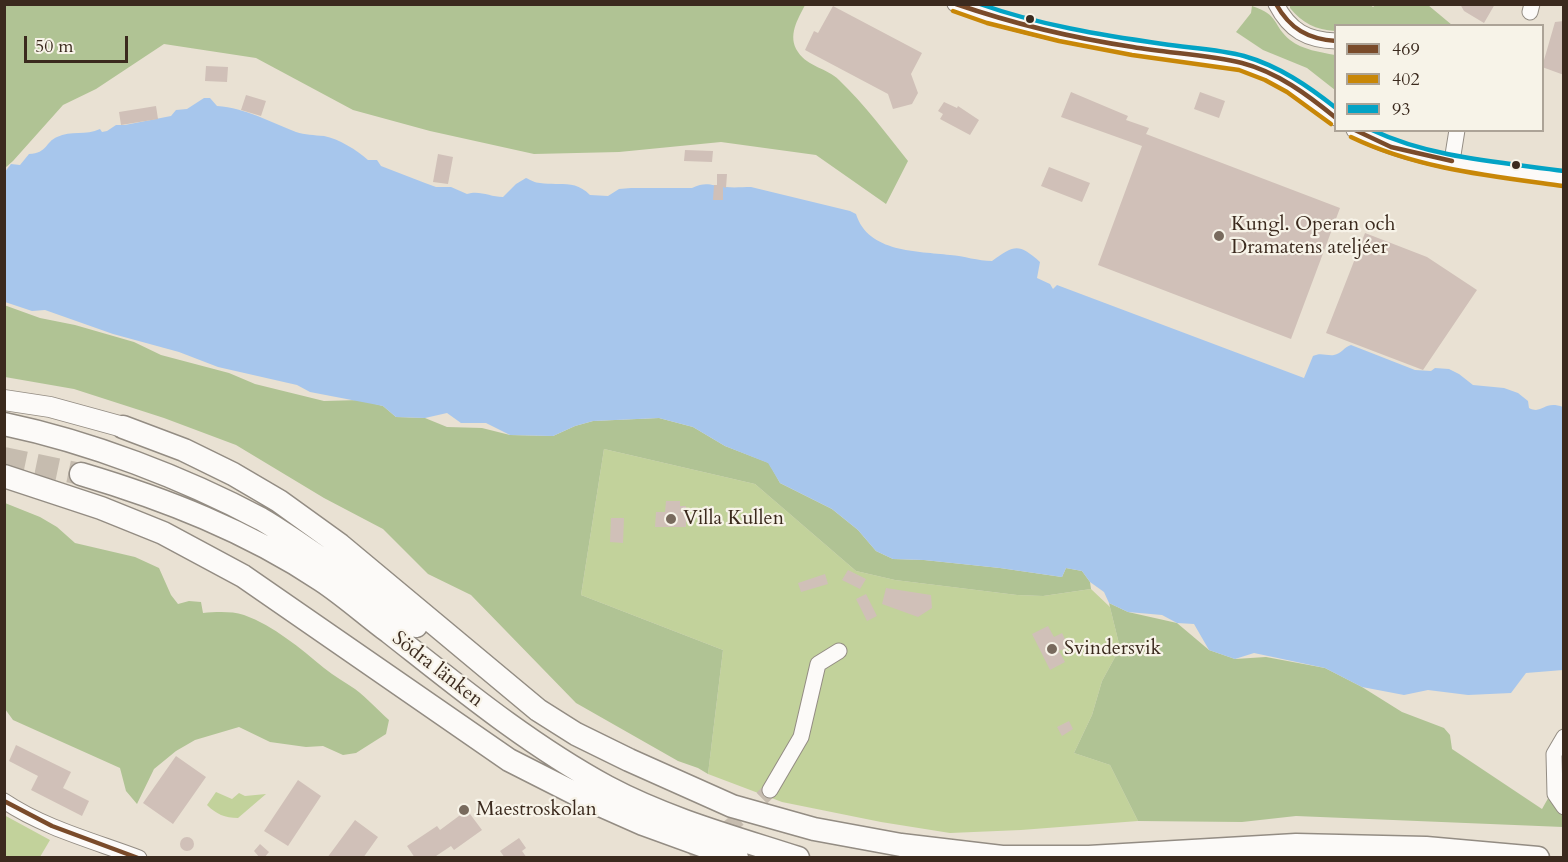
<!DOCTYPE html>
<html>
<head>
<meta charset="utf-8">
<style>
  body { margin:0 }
  #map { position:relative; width:1568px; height:862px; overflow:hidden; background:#e9e1d3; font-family:Cardo,serif }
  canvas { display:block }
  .frame { position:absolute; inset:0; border:6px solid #3b2a1e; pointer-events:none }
  .legend { position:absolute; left:1334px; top:24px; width:210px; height:108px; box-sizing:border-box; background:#f7f3e8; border:2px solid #aca397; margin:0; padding:8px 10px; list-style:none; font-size:18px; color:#3b2a1e }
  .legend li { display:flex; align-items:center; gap:12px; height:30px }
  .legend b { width:30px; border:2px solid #aca397 }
  .scale { position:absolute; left:24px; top:36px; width:104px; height:27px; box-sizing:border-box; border:3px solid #3b2a1e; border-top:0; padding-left:8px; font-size:18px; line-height:21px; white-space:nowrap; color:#3b2a1e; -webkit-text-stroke:4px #f7f3e8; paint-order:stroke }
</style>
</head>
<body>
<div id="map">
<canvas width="1568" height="862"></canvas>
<div class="frame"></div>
<ul class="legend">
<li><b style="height:8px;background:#7a4b2a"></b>469</li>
<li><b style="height:8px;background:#c88708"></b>402</li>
<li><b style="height:8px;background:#03a3c5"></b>93</li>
</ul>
<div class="scale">50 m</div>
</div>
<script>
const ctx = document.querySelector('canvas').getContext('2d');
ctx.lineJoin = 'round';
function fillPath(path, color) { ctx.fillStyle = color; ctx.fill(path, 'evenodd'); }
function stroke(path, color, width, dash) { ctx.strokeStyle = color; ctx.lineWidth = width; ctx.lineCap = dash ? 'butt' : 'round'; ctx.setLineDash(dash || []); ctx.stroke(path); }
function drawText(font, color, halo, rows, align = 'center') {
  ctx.font = font + ' Cardo,serif'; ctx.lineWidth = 4.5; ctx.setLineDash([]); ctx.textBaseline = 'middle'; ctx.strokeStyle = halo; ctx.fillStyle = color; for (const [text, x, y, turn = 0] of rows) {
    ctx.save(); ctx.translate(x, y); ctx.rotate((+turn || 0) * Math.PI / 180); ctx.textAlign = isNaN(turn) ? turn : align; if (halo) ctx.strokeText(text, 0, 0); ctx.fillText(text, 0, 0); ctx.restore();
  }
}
const green = new Path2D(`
  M 604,449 L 755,484 L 856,571 L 895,580 L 1017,595 L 1043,596 L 1091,589 L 1110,607 L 1120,648 L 1102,681 L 1092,715 L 1074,753 L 1110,765 L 1138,821 L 1021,830 L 950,833 L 881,822 L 782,802 L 708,774 L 723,650 L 581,595 Z
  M 216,792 L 232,799 L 239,793 L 245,796 L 266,794 L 238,818 C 225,818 216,814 207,805 Z
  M 4,815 L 50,840 L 40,857 L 5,857 Z`);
const forest = new Path2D(`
  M 5,4 L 805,5 C 798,19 787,36 798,52 C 808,67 827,68 839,80 C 864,104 886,133 908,161 L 886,204 L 816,155 L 721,142 L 619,152 L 534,154 L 430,131 L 353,110 L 256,58 L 164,44 L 96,89 L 63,105 L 13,161 L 5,168 Z
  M 1290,5 L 1369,4 L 1373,7 L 1377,4 L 1428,5 L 1452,25 L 1336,26 L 1335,31 C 1316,30 1302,23 1290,8 Z
  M 1252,6 C 1280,15 1272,25 1290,40 C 1303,50 1320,52 1335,55 L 1335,90 L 1307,68 L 1263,50 L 1236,32 L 1251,13 Z
  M 4,305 L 40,318 L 75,325 L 134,342 L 161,355 L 229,373 L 255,384 L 324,401 L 360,400 L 383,406 L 396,417 L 425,418 L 447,427 L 482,428 L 510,435 L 553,436 L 575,426 L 593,421 L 659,418 L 693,427 L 725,446 L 769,463 L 780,483 L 832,509 L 858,530 L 876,551 L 893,559 L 924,560 L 1000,568 L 1062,577 L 1066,568 L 1082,571 L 1090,582 L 1091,589 L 1043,596 L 1017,595 L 895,580 L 856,571 L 755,484 L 604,449 L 581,595 L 723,650 L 708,774 L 698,768 L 678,761 L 576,703 L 471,595 L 428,574 L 383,529 L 324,498 L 236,445 L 164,418 L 74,389 L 5,377 Z
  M 5,503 L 40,517 L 57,527 L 75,543 L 135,557 L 159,568 L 171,595 L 178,604 L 189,601 L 201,602 L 203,613 C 216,612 231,611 244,615 C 274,626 300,648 324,668 C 334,676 345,682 355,689 C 367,698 378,710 389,720 L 386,734 L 356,753 L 343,755 L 323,746 L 306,747 L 270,742 L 239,727 L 195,740 L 176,751 L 154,769 L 137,804 L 126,791 L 120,768 L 13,720 L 5,709 Z
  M 1109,603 L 1128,612 L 1177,623 L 1209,650 L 1235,659 L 1266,657 L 1325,668 L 1362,687 L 1402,712 L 1444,728 L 1450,735 L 1452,749 L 1542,809 L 1563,772 L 1563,827 L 1296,816 L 1242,822 L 1138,821 L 1110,765 L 1074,753 L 1092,715 L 1102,681 L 1120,648 Z`);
const water = new Path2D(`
  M 204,98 L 210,98 L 217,106 C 246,108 270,122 296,132 C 305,135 314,135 324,136 C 339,139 357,150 368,160 L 377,160 L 381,166 L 425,183 L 436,187 L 451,187 L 467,194 C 480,190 490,197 503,197 L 516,184 L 526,178 C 531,180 535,183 540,183 C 560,186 575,179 590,195 L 608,196 L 619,189 L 631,188 L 692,188 C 707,181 711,186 726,187 C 734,188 743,187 751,187 L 850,211 L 856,214 C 868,253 918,251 950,255 C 964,256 978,261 992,261 C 1015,245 1018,243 1040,262 L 1037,278 L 1050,284 L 1053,289 L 1057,285 L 1304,378 L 1313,356 C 1321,352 1326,356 1334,355 C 1341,354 1344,347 1351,345 L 1415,370 L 1431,371 L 1435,368 L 1449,369 L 1459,374 L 1473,385 L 1504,388 L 1518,393 L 1528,401 L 1529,408 C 1543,415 1543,400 1563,407 L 1563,670 L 1526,673 L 1511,693 L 1468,695 L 1428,690 L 1404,695 L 1362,687 L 1325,668 L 1254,653 L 1235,659 L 1209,650 L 1194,624 L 1177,623 L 1162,615 L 1128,612 L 1109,603 L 1104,592 L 1090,582 L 1082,571 L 1066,568 L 1062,577 L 1000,568 L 924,560 L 893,559 L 876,551 L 858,530 L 832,509 L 780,483 L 768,463 L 725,446 L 693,427 L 659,418 L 593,421 L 575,426 L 553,436 L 510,435 L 486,423 L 461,423 L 447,413 L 425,418 L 396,417 L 383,406 L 310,392 L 297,385 L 218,367 L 179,352 L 113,334 L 45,310 L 32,311 L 5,302 L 4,173 L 11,164 L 20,165 L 29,154 C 48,153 45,142 57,137 C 71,130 86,136 100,129 L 102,132 L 107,131 L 116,125 L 125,125 L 171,116 L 176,110 L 187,109 Z`);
const building = new Path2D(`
  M 1460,4 L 1495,4 L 1484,23 L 1464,11 Z
  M 833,6 L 922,53 L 911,74 L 918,93 L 912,104 L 893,109 L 888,94 L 805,50 L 814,31 L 818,33 Z
  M 1564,21 L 1564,75 L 1542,67 L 1555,22 Z
  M 206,66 L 228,67 L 227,82 L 205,81 Z
  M 1071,92 L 1128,116 L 1126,120 L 1149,128 L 1146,134 L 1340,208 L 1291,339 L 1098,265 L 1142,146 L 1061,117 Z
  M 1200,92 L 1225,101 L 1219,118 L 1194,109 Z
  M 246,95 L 266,101 L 261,116 L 241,110 Z
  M 944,102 L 957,108 L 958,106 L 979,120 L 970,135 L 940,119 L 943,114 L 938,111 Z
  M 156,106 L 158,119 L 121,125 L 119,112 Z
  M 685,150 L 713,151 L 712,162 L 684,161 Z
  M 438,154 L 453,157 L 448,184 L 433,182 Z
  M 1049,167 L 1090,183 L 1082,202 L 1041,186 Z
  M 717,174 L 727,174 L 726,188 L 723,187 L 723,200 L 713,200 L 714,185 L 717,185 Z
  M 1365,233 L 1427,257 L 1477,290 L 1423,370 L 1326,333 Z
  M 666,501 L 680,501 L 680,506 L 686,506 L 686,527 L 655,527 L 656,512 L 665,512 Z
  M 611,518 L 624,518 L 623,543 L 610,542 Z
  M 848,570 L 866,579 L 860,589 L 842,580 Z
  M 825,574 L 828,584 L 801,592 L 798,583 Z
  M 886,588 L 931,595 L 932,608 L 918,617 L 882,604 Z
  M 866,594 L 877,616 L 867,621 L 856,599 Z
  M 1048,626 L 1054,637 L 1062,633 L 1069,647 L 1059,651 L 1065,662 L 1050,670 L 1032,634 Z
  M 1069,721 L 1073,729 L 1062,736 L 1057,727 Z
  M 16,745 L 71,772 L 63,788 L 89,801 L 82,816 L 31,790 L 38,776 L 9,761 Z
  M 176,756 L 206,777 L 173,824 L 143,803 Z
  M 298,780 L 321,796 L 288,846 L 264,831 Z
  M 467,810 L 482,830 L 454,850 L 451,846 L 433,858 L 415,858 L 407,846 L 437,826 L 440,830 Z
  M 355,820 L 378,837 L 363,858 L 327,858 Z
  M180 844a7 7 0 1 1 14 0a7 7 0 1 1-14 0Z
  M 519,838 L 526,848 L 522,851 L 527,858 L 505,858 L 500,851 Z
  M 260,844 L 269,852 L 264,858 L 260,858 L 254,851 Z`);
const minorTunnel = new Path2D(`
  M 692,858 L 753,807 L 770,790`);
const highwayTunnel = new Path2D(`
  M 4,458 L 81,474`);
const minor = new Path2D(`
  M 955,4 C 1045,38 1147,49 1241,63 C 1281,76 1303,91 1336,118
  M 1276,4 C 1290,31 1307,40 1336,41
  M 1530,12 L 1532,4
  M 1354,130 C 1411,162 1499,169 1564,179
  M 1452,161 L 1457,130
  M 1564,737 L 1554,754 L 1555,794 L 1564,807
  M 770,790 L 801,737 L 818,664 L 839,651
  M 4,801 C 44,828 94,841 139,858`);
const major = new Path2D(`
  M 4,400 L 50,407 L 123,427`);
const highway = new Path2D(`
  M 4,424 C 90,442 184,478 261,519 C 277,528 292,539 307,549 C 344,574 380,599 416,626
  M 123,427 L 184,450 L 233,474 L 279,501 L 340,545 L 538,710 L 576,734 L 629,760 L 732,806 L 814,829 L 901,845 L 1002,857 L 1089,857 L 1296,845 L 1426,848 L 1538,858
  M 81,474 C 165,499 247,531 321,580 C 344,595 366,615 389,632 C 459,687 528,744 607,787 C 667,819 733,837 798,858
  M 4,476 L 101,508 L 163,533 L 243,576 L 509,760 L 582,797 L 643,824 L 737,858`);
const bus1 = new Path2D(`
  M 956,4 C 1014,24 1073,38 1133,47 C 1167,53 1209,55 1242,63 C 1277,72 1308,95 1336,118
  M 1276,4 C 1290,29 1308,39 1336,41
  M 1355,130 L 1391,147 L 1452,161
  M 4,801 L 52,826 L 138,858`);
const bus2 = new Path2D(`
  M 953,11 L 987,23 L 1059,41 L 1132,55 L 1239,70 L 1265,80 L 1287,92 L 1331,124
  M 1351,137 C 1418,169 1490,176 1563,186`);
const bus3 = new Path2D(`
  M 980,4 C 1039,25 1101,35 1163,44 C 1189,48 1219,49 1244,56 C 1279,66 1308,86 1336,108
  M 1372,130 C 1431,158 1500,162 1564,171`);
const markers = [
  [1030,19,5,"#3b2a1e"],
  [1516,165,5,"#3b2a1e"],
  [1219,236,6,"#786a5d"],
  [671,519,6,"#786a5d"],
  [1052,649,6,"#786a5d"],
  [464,810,6,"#786a5d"]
];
const poiNames = [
  ["Kungl. Operan och",1231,225],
  ["Dramatens ateljéer",1231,248],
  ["Villa Kullen",683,519],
  ["Svindersvik",1064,649],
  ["Maestroskolan",476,810]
];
const streetNames = [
  ["Södra länken",437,670,38]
];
fillPath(green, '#c2d29b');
fillPath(forest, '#b0c394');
fillPath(water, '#a7c6ec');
fillPath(building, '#d0c0b8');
stroke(minorTunnel, '#c6bcaf', 15, [15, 8]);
stroke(highwayTunnel, '#c6bcaf', 22, [22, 11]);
stroke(minor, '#938c83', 17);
stroke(major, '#938c83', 22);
stroke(highway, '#938c83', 25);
stroke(minor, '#fcfaf8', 15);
stroke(major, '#fcfaf8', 20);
stroke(highway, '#fcfaf8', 22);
stroke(bus1, '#7a4b2a', 4.5);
stroke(bus2, '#c88708', 4.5);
stroke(bus3, '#03a3c5', 4.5);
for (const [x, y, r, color] of markers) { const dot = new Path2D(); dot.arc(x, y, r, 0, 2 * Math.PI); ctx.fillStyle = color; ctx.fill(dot); stroke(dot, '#f7f3e8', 2); }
drawText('20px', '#3b2a1e', '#f7f3e8', poiNames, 'left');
drawText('20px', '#3b2a1e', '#f7f3e8', streetNames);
</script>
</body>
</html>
